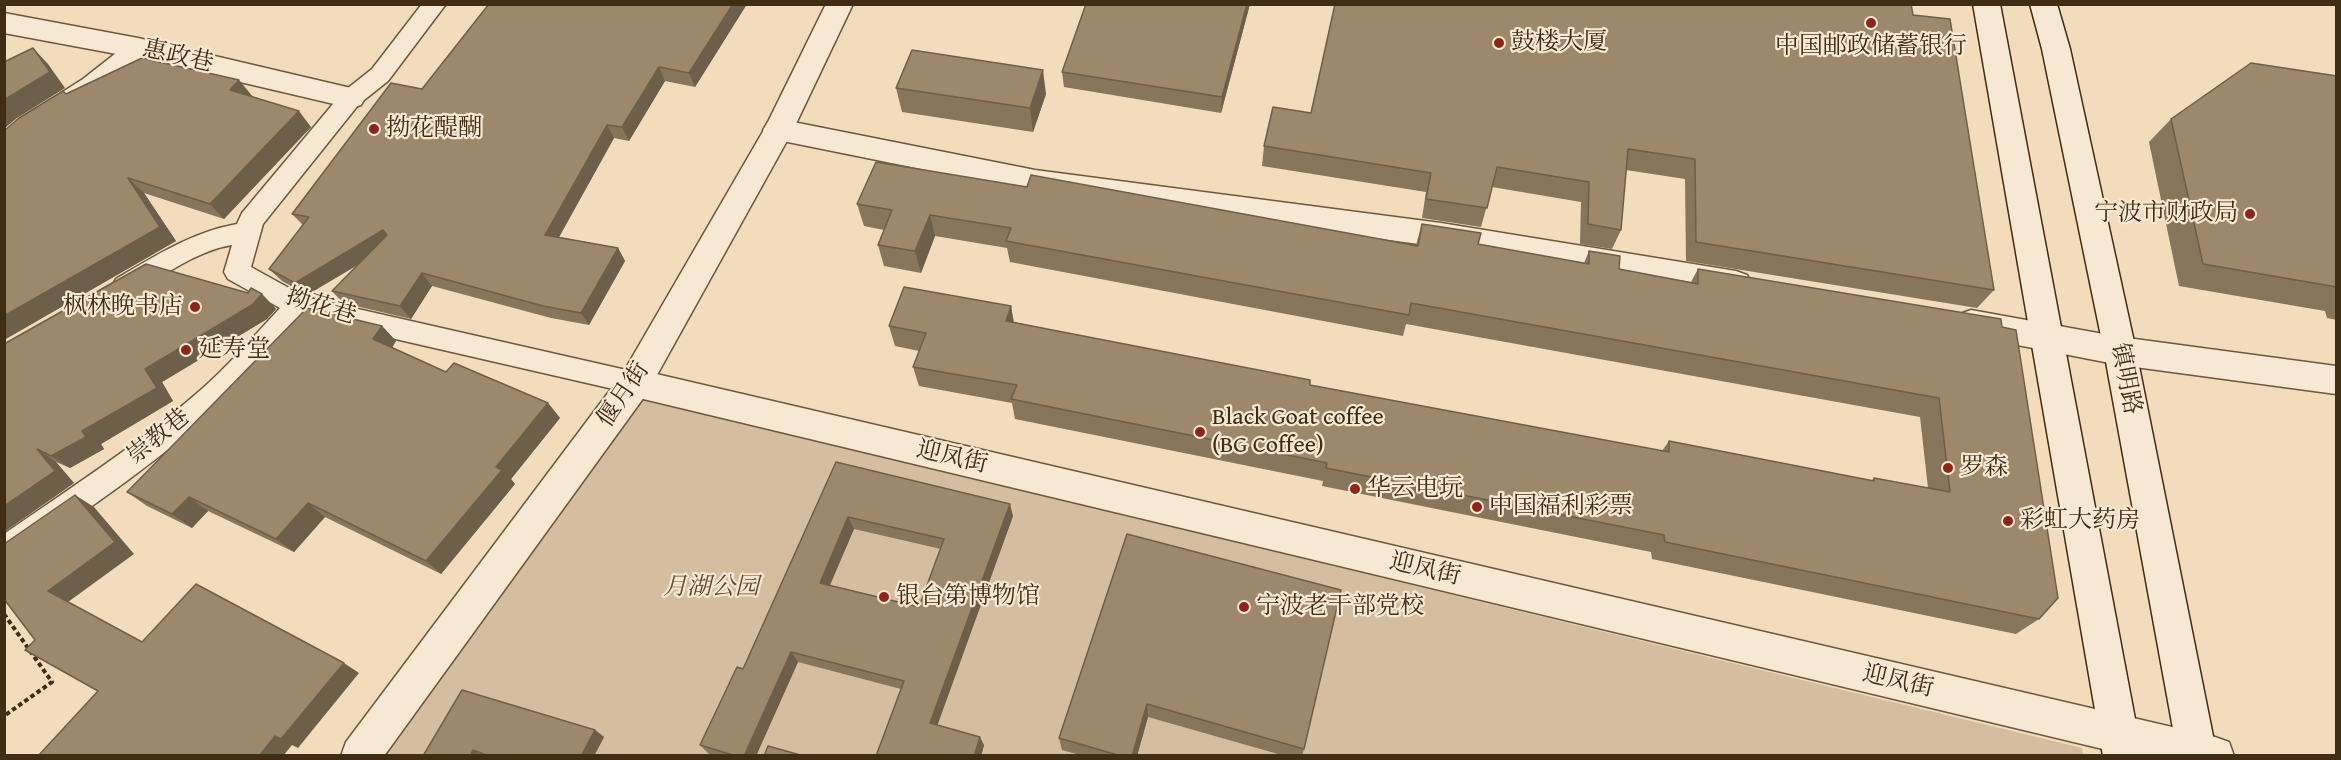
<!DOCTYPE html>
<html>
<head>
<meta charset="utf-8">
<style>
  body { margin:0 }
  #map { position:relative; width:2341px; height:760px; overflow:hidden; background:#f2dcbb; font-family:"Gentium Book Plus",serif }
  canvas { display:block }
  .frame { position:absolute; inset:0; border:6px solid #412c14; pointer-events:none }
</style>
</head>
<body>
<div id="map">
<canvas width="2341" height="760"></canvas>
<div class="frame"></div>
</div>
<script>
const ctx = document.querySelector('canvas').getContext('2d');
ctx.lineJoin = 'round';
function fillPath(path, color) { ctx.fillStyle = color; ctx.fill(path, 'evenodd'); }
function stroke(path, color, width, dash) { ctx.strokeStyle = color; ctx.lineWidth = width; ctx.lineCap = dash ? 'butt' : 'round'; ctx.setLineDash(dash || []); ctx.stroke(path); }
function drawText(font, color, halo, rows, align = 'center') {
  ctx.font = font + ' "Gentium Book Plus","Noto Serif SC",serif'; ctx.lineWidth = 4.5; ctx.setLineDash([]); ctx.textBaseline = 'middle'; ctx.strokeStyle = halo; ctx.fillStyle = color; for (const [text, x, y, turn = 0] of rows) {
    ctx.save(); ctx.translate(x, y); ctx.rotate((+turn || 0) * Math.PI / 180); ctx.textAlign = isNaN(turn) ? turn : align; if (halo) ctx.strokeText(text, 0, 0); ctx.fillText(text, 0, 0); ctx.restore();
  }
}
const green = new Path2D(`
  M 643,398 L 2082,748 L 2083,755 L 373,756 Z`);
const path = new Path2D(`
  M 4,614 L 52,682 L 4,716`);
const pedestrian = new Path2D(`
  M 422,4 L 446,4 L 388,81 L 359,104 L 263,224 L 251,267 L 305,297 L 635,372 L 645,375 L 649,383 L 645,391 L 635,394 L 304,318 C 277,347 252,377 222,404 C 158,462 85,511 14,560 L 4,564 L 4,534 C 72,487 142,442 204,387 C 231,363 255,335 280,308 L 228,279 L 224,272 L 232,245 C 196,251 165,275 134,293 L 125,296 L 116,293 L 112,286 L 116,279 C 155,256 192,232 237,224 L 242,213 L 343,92 L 372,69 Z
  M 138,40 L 146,42 L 149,48 L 146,54 C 132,65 86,106 70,107 C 68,107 63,106 61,105 L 57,99 L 61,93 L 83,79 L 130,42 Z`);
const minor = new Path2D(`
  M 4,13 L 138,38 L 351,88 L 361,91 L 365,98 L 361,105 L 351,108 L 138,58 L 4,33 Z
  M 778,119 L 1035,170 L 1441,223 L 1736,271 L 1747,275 L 1752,284 L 1747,293 L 1736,297 L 1441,247 L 1035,192 L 768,138 L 763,130 L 768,122 Z
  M 1971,310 L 2120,337 L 2336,366 L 2336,394 L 2120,365 L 1971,336 L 1960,332 L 1955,323 L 1960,314 Z
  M 635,369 L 2215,737 L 2229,742 L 2234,756 L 2132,756 L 635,397 L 623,393 L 618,383 L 623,373 Z`);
const tertiary = new Path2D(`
  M 826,4 L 853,4 L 793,130 L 647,393 L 384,756 L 341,756 L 346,742 L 623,373 L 765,128 Z`);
const secondary = new Path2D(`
  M 1973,4 L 2000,4 L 2142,756 L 2103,756 Z
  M 2030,4 L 2057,4 L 2070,49 L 2136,351 L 2217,756 L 2178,756 L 2104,351 L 2042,49 Z`);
const wall = new Path2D(`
  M 489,4 L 747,4 L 695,87 L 665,81 L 629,141 L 614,138 L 559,237 L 618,248 L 625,261 L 589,325 L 551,318 L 432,286 L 411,319 L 343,303 L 332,291 L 358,265 L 307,295 L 282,281 L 269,269 L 303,225 L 292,214 L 422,89 Z
  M 1086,4 L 1250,4 L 1221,113 L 1064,87 L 1062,72 Z
  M 1913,15 L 1994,290 L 1977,308 L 1686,261 L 1685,179 L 1626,170 L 1621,230 L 1612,249 L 1580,244 L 1581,202 L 1492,187 L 1481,227 L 1422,218 L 1426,192 L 1262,166 L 1264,146 Z
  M 2337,76 L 2337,320 L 2327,318 L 2325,311 L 2179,286 L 2149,142 L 2171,119 Z
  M 239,80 L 252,96 L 252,97 L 311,127 L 224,219 L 144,193 L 176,241 L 4,340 L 67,94 Z
  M 896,88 L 1046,94 L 1033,132 L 902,112 Z
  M 1027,187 L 1416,245 L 1422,224 L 1478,244 L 1584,263 L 1589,251 L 1619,269 L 1691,282 L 1698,269 L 2001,319 L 2039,619 L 2016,634 L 1652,559 L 1651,552 L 1322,486 L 1323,481 L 1015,419 L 1012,403 L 919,386 L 913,367 L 919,351 L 895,346 L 889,326 L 1011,306 L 1014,322 L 1310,385 L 1662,451 L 1669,441 L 1871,481 L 1874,478 L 1928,488 L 1920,417 L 1406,324 L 1403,336 L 1010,262 L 1007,248 L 935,236 L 921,273 L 884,266 L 878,245 L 884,230 L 864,226 L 857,204 Z
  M 248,293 L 262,294 L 276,309 L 267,319 L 162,382 L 173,401 L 101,444 L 104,449 L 70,468 L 56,462 L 74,483 L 4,532 L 4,344 Z
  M 382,326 L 396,341 L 392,348 L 446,372 L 548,403 L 560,418 L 511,479 L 515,484 L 441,574 L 325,517 L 294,552 L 208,511 L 192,528 L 147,506 L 127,492 Z
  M 836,462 L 1013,516 L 937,725 L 984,745 L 981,756 L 876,756 L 901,689 L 798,662 L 756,756 L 714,756 L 709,754 L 700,745 L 743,669 ZM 854,529 L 941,549 L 919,607 L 830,585 Z
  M 1127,534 L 1304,749 L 1302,756 L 1285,756 L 1148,717 L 1137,756 L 1083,756 L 1062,750 L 1059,738 Z
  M 595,730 L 604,737 L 594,756 L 423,756 Z`);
const shadedWall = new Path2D(`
  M 733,4 L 747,4 L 695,87 L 689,73 Z
  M 1247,4 L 1250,4 L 1221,113 L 1222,97 Z
  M 33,48 L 48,64 L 65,88 L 17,118 L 4,129 L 4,100 Z
  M 659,67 L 665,81 L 629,141 L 622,127 Z
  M 1043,70 L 1046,94 L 1033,132 L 1030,108 Z
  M 239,80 L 252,96 L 244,106 L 230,90 Z
  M 299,111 L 311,127 L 224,219 L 210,204 Z
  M 607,125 L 614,138 L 553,248 L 545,235 Z
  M 128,178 L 144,193 L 176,241 L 4,340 L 4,316 Z
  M 930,215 L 935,236 L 921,273 L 915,251 Z
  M 383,230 L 393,243 L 307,295 L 295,283 Z
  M 618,248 L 625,261 L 589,325 L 581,313 Z
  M 422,273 L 432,286 L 411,319 L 400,306 Z
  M 262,294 L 276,309 L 267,319 L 162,382 L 173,401 L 101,444 L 104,449 L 70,468 L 51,456 L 82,431 L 145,369 Z
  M 1011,306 L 1014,327 L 1006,321 Z
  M 382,326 L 396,341 L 387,355 L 373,339 Z
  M 548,403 L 560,418 L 511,479 L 515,484 L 441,574 L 426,561 L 496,467 Z
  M 37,449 L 56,462 L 74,483 L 4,532 L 4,506 Z
  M 75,495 L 94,507 L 134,554 L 68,602 L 48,591 Z
  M 189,497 L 208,511 L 192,528 L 172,514 Z
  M 308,503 L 325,517 L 294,552 L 276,539 Z
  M 1010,504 L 1013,516 L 935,732 L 930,723 Z
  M 848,517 L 854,529 L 826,594 L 820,583 Z
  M 791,652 L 798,662 L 756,756 L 744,756 Z
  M 344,663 L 359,673 L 298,748 L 292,745 L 283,756 L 259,756 L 275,736 Z
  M 1147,704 L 1148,717 L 1137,756 L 1132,756 Z
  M 595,730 L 604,737 L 594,756 L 581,756 Z
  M 980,737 L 984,745 L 981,756 L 974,756 Z
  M 473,750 L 481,756 L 470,756 Z`);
const building = new Path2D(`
  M 489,4 L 733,4 L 689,73 L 659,67 L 622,127 L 607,125 L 545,235 L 618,248 L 581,313 L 543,306 L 422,273 L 400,306 L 332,291 L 387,235 L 383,230 L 295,283 L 269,269 L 309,217 L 292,214 L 391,83 L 422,89 Z
  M 1086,4 L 1247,4 L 1222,97 L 1062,72 Z
  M 1335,4 L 1911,4 L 1913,15 L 1950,19 L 1994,290 L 1696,242 L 1695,159 L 1628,149 L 1621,230 L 1588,224 L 1589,182 L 1497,167 L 1487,208 L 1426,199 L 1431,173 L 1264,146 L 1273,107 L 1311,113 Z
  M 33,48 L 50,72 L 4,100 L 4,62 Z
  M 912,50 L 1043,70 L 1030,108 L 896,88 Z
  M 142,58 L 239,80 L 230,90 L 299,111 L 210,204 L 128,178 L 160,227 L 4,316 L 4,131 L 19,118 L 63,91 L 66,94 Z
  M 2251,63 L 2337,76 L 2337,287 L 2203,264 L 2171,119 Z
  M 876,162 L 1027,187 L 1031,175 L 1418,246 L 1422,224 L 1481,233 L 1478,244 L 1589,264 L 1589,251 L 1620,256 L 1619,269 L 1698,284 L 1698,269 L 2001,319 L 2002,327 L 2016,330 L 2058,598 L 2039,619 L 1665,542 L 1664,535 L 1326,468 L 1327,463 L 1011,399 L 1017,385 L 913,367 L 926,333 L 889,326 L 904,287 L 1011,306 L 1006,321 L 1310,380 L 1310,385 L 1669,452 L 1669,441 L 1874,481 L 1874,478 L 1950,492 L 1939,398 L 1411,303 L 1409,315 L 1006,241 L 1011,228 L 930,215 L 915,251 L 878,245 L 892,210 L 857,204 Z
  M 146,264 L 248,293 L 251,288 L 262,294 L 252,305 L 145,369 L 157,388 L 82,431 L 86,437 L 51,456 L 37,449 L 55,471 L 4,506 L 4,344 Z
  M 307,308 L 382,326 L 373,339 L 446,372 L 454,363 L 548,403 L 496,467 L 502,470 L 426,561 L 308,503 L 276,539 L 189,497 L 172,514 L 127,492 Z
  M 836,462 L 1010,504 L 930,723 L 980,737 L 974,756 L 876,756 L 904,681 L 791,652 L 744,756 L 736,756 L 700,745 L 737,667 L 743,669 ZM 848,517 L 944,539 L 919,607 L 820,583 Z
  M 75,495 L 115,542 L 48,591 L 142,642 L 196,584 L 344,663 L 281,739 L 275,736 L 259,756 L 38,756 L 98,691 L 25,650 L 35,640 L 4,599 L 4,544 Z
  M 1127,534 L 1341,590 L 1304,749 L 1147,704 L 1132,756 L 1121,756 L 1059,738 Z
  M 462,690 L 595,730 L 581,756 L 489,756 L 473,750 L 470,756 L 423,756 Z
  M 768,746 L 804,756 L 764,756 Z`);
const markers = [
  [1871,23,6,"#8f2418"],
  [1499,43,6,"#8f2418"],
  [374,129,6,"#8f2418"],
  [2250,214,6,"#8f2418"],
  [195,307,6,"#8f2418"],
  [186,350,6,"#8f2418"],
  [1200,432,6,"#8f2418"],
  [1948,468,6,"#8f2418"],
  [1355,489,6,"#8f2418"],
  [1477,507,6,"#8f2418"],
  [2008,521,6,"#8f2418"],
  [884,597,6,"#8f2418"],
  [1244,607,6,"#8f2418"]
];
const poiNames = [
  ["鼓楼大厦",1511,43],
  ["中国邮政储蓄银行",1871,47,"center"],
  ["拗花醍醐",386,129],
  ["宁波市财政局",2238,214,"right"],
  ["枫林晚书店",183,307,"right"],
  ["延寿堂",198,350],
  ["Black Goat coffee",1212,418],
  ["(BG Coffee)",1212,446],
  ["罗森",1960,468],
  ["华云电玩",1367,489],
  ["中国福利彩票",1489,507],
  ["彩虹大药房",2020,521],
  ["银台第博物馆",896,597],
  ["宁波老干部党校",1256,607]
];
const streetNames = [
  ["惠政巷",178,57,13],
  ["拗花巷",321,307,17],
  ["镇明路",2125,379,79],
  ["偃月街",624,395,-56],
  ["崇教巷",159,437,-39],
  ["迎凤街",952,458,13],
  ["迎凤街",1425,570,13],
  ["迎凤街",1898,682,13]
];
const parkNames = [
  ["月湖公园",711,588]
];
fillPath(green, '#d4be9f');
stroke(pedestrian, '#6d583e', 3);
stroke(minor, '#6d583e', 3);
stroke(tertiary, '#6d583e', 3);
stroke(secondary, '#412c14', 3);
stroke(path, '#412c14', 4, [4.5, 3]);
fillPath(pedestrian, '#f7e8d3');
fillPath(minor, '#f7e8d3');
fillPath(tertiary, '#f7e8d3');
fillPath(secondary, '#f7e8d3');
fillPath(wall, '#87755c');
fillPath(shadedWall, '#6e5f4b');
fillPath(building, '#9d886b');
stroke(building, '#6e5f4b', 1.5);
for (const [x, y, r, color] of markers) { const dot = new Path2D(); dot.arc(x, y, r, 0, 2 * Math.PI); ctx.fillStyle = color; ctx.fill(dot); stroke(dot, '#f7e8d3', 2); }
drawText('24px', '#412c14', '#f7e8d3', poiNames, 'left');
drawText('24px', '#412c14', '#f7e8d3', streetNames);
drawText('italic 24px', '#5e4930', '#f7e8d3', parkNames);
</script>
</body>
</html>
